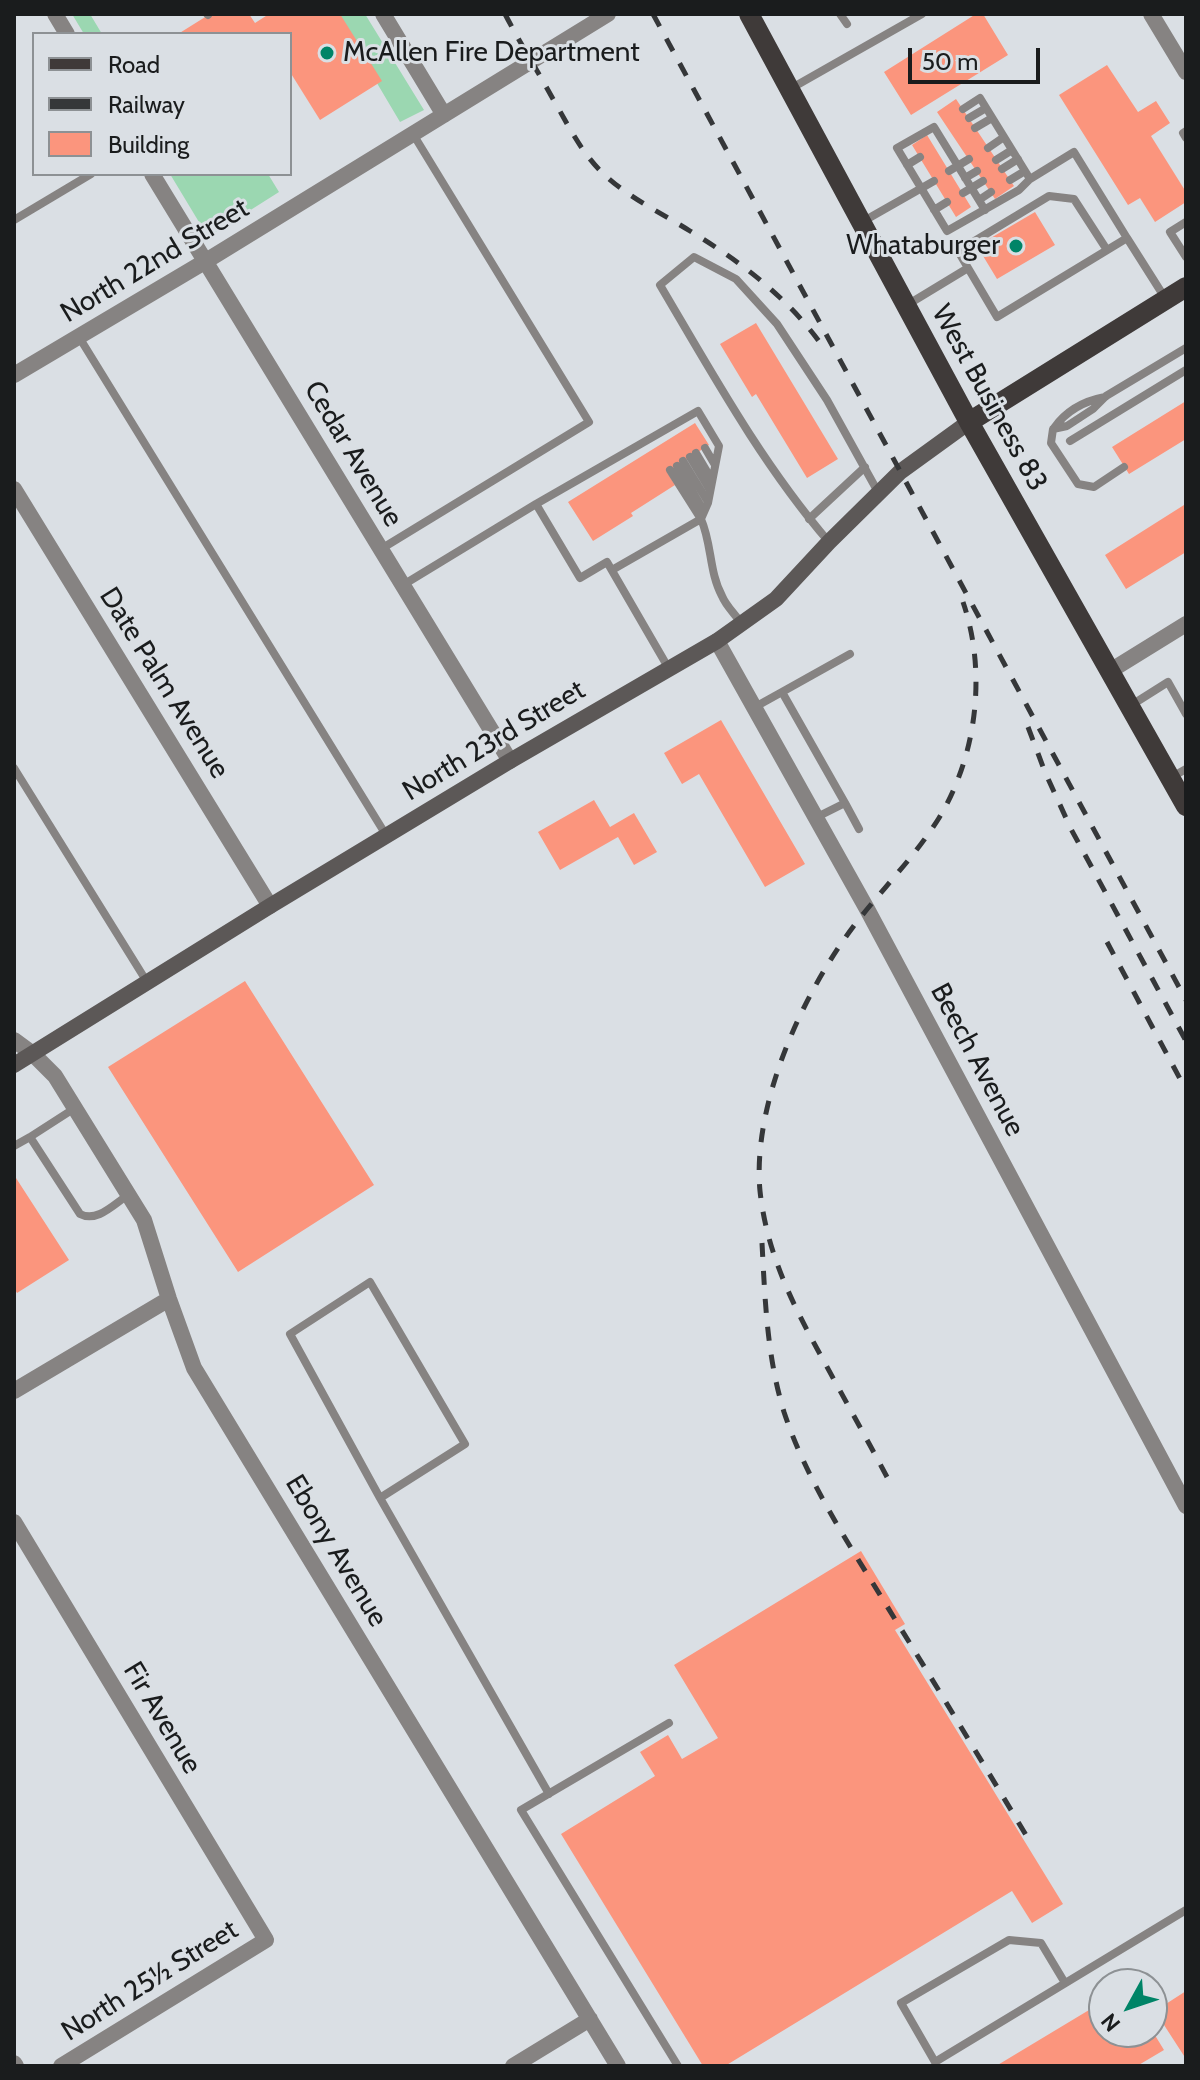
<!DOCTYPE html>
<html>
<head>
<meta charset="utf-8">
<style>
  body { margin:0 }
  #map { position:relative; width:1200px; height:2080px; overflow:hidden; background:#dadfe4; font-family:Cabin,sans-serif }
  canvas { display:block }
  .frame { position:absolute; inset:0; border:16px solid #1a1c1d; pointer-events:none }
  .legend { position:absolute; left:32px; top:32px; width:260px; height:144px; box-sizing:border-box; background:#dadfe4; border:2px solid #8d9194; margin:0; padding:10px 14px; list-style:none; font-size:24px; color:#1a1c1d }
  .legend li { display:flex; align-items:center; gap:16px; height:40px }
  .legend b { width:40px; border:2px solid #8d9194 }
  .north { position:absolute; left:1088px; top:1968px; width:80px; height:80px; box-sizing:border-box; background:#dadfe4; border:2px solid #8d9194; border-radius:50%; rotate:230deg; font-size:22px; font-weight:700; line-height:32px; text-align:center; color:#1a1c1d }
  .north::after { content:''; display:block; margin:auto; width:28px; height:36px; background:#008467; clip-path:polygon(50% 0,100% 100%,50% 72%,0 100%) }
  .scale { position:absolute; left:908px; top:48px; width:132px; height:36px; box-sizing:border-box; border:4px solid #1a1c1d; border-top:0; padding-left:10px; font-size:24px; line-height:28px; white-space:nowrap; color:#1a1c1d; -webkit-text-stroke:6px #dadfe4; paint-order:stroke }
</style>
</head>
<body>
<div id="map">
<canvas width="1200" height="2080"></canvas>
<div class="frame"></div>
<ul class="legend">
<li><b style="height:10px;background:#3f3a39"></b>Road</li>
<li><b style="height:10px;background:#353739"></b>Railway</li>
<li><b style="height:22px;background:#fb957d"></b>Building</li>
</ul>
<div class="north">N</div>
<div class="scale">50 m</div>
</div>
<script>
const ctx = document.querySelector('canvas').getContext('2d');
ctx.lineJoin = 'round';
function fillPath(path, color) { ctx.fillStyle = color; ctx.fill(path, 'evenodd'); }
function stroke(path, color, width, dash) { ctx.strokeStyle = color; ctx.lineWidth = width; ctx.lineCap = dash ? 'butt' : 'round'; ctx.setLineDash(dash || []); ctx.stroke(path); }
function drawText(font, color, halo, rows, align = 'center') {
  ctx.font = font + ' Cabin,sans-serif'; ctx.lineWidth = 6; ctx.setLineDash([]); ctx.textBaseline = 'middle'; ctx.strokeStyle = halo; ctx.fillStyle = color; for (const [text, x, y, turn = 0] of rows) {
    ctx.save(); ctx.translate(x, y); ctx.rotate((+turn || 0) * Math.PI / 180); ctx.textAlign = isNaN(turn) ? turn : align; if (halo) ctx.strokeText(text, 0, 0); ctx.fillText(text, 0, 0); ctx.restore();
  }
}
const green = new Path2D(`
  M 72,14 L 90,14 L 102,34 L 84,34 Z
  M 336,14 L 365,14 L 424,110 L 400,122 Z
  M 170,174 L 268,174 L 279,192 L 208,237 Z`);
const building = new Path2D(`
  M 210,14 L 249,14 L 255,23 L 269,14 L 291,14 L 292,16 L 295,14 L 340,14 L 382,81 L 320,120 L 290,72 L 290,34 L 178,34 Z
  M 976,14 L 983,14 L 1008,55 L 911,115 L 884,72 Z
  M 1107,65 L 1138,112 L 1156,101 L 1170,123 L 1151,136 L 1186,192 L 1186,202 L 1155,222 L 1140,198 L 1128,205 L 1059,95 Z
  M 956,99 L 1014,186 L 995,199 L 937,112 Z
  M 927,135 L 971,207 L 956,217 L 912,145 Z
  M 1035,212 L 1055,245 L 997,279 L 977,246 Z
  M 756,323 L 838,459 L 807,478 L 756,394 L 752,397 L 720,344 Z
  M 1186,401 L 1186,439 L 1129,474 L 1112,447 Z
  M 695,423 L 709,445 L 667,472 L 675,485 L 631,513 L 633,516 L 593,541 L 568,502 Z
  M 1184,505 L 1186,509 L 1186,552 L 1126,589 L 1105,555 Z
  M 721,720 L 805,864 L 765,887 L 699,774 L 682,784 L 664,753 Z
  M 594,800 L 610,827 L 634,813 L 657,852 L 634,865 L 618,837 L 560,870 L 538,832 Z
  M 245,981 L 374,1185 L 238,1272 L 108,1067 Z
  M 16,1178 L 69,1260 L 17,1293 L 14,1288 L 14,1180 Z
  M 861,1551 L 905,1624 L 895,1630 L 1063,1904 L 1032,1923 L 1012,1891 L 725,2066 L 703,2066 L 561,1834 L 655,1776 L 640,1752 L 668,1735 L 682,1759 L 718,1738 L 674,1665 Z
  M 1186,1991 L 1186,2059 L 1155,2011 Z
  M 1104,2001 L 1104,2032 L 1153,2032 L 1164,2050 L 1137,2066 L 996,2066 Z`);
const service = new Path2D(`
  M 207,14 L 208,15
  M 840,14 L 847,24
  M 790,89 L 922,14
  M 963,109 L 980,98 L 1030,179
  M 969,118 L 986,108
  M 975,128 L 992,118
  M 1186,131 L 1183,133 L 1186,138
  M 988,148 L 1004,137
  M 996,160 L 1012,150
  M 907,165 L 920,157
  M 1002,169 L 1018,159
  M 949,171 L 969,159
  M 965,178 L 977,171
  M 1010,180 L 1025,171
  M 963,193 L 983,181
  M 979,200 L 991,192
  M 934,210 L 947,202
  M 985,210 L 934,127 L 897,148 L 947,231 L 1019,190 L 1030,179 L 1074,152 L 1127,238
  M 14,220 L 91,174
  M 862,222 L 934,181
  M 1186,222 L 1170,232 L 1186,257
  M 1107,250 L 1074,199 L 1049,196 L 958,251 L 997,317 L 1127,238 L 1165,298
  M 907,305 L 968,268
  M 79,337 L 386,835
  M 1054,428 C 1066,411 1084,401 1105,397
  M 1070,441 L 1186,370
  M 705,448 L 715,465
  M 696,453 L 712,480
  M 690,457 L 710,490
  M 683,461 L 708,502
  M 677,466 L 704,511
  M 1124,467 L 1094,487 L 1078,484 L 1051,443 L 1053,429 L 1067,426 L 1093,409 L 1106,396 L 1186,348
  M 536,504 L 580,578 L 607,562 L 669,669
  M 809,519 L 865,467
  M 829,542 C 762,464 712,373 660,285 L 694,257 L 736,279 L 777,324 L 827,400 L 878,492
  M 381,549 L 589,422 L 413,134
  M 612,570 L 701,519 L 670,470
  M 403,585 L 536,504 L 698,411 L 719,446 L 708,503 L 701,519 C 712,544 709,572 722,596 C 726,606 735,614 741,623
  M 782,692 L 850,654
  M 1130,706 L 1168,682 L 1186,714
  M 755,707 L 782,692 L 845,803
  M 14,768 L 147,982
  M 1170,778 L 1186,769
  M 817,817 L 845,803 L 859,829
  M 75,1108 L 30,1137 L 80,1214 C 97,1223 114,1204 128,1195
  M 14,1146 L 30,1137
  M 380,1498 L 290,1334 L 370,1282 L 465,1444 L 380,1498 L 549,1794
  M 669,1723 L 521,1810 L 678,2066
  M 1065,1983 L 1041,1943 L 1009,1940 L 901,2003 L 935,2062 L 1186,1910`);
const minor = new Path2D(`
  M 55,14 L 67,34
  M 383,14 L 444,115
  M 1151,14 L 1186,72
  M 152,174 L 510,761
  M 14,375 L 206,261 L 608,14
  M 14,489 L 270,906
  M 717,641 L 867,909 L 1186,1506
  M 1110,671 L 1186,624
  M 14,1040 L 33,1054 L 55,1076 L 144,1220 L 169,1299 L 194,1368 L 618,2066
  M 14,1391 L 169,1299
  M 14,1522 L 266,1940 L 61,2066
  M 513,2066 L 590,2019`);
const tertiary = new Path2D(`
  M 14,2063 L 16,2066`);
const secondary = new Path2D(`
  M 14,1065 L 270,906 L 510,761 L 717,641 L 776,599 L 829,542 L 900,472 L 969,422`);
const primary = new Path2D(`
  M 749,14 L 969,422 L 1186,806
  M 969,422 L 1186,287`);
const rail = new Path2D(`
  M 505,14 C 520,43 537,70 553,99 C 570,128 582,155 608,178 C 633,200 663,214 690,231 C 743,263 791,300 826,351
  M 653,14 L 1186,1000
  M 1028,727 L 1045,772 L 1071,829 L 1186,1041
  M 1107,942 L 1186,1090
  M 762,1243 C 765,1300 767,1357 784,1412 C 808,1485 853,1550 893,1616 C 939,1690 984,1765 1029,1840
  M 887,1477 C 867,1439 846,1402 826,1365 C 795,1309 767,1256 760,1191 C 752,1105 802,995 853,927 C 881,890 914,858 939,818 C 977,755 987,672 963,602`);
const markers = [
  [327,53,8,"#008467"],
  [1016,246,8,"#008467"]
];
const poiNames = [
  ["McAllen Fire Department",343,53],
  ["Whataburger",1000,246,"right"]
];
const streetNames = [
  ["North 22nd Street",155,261,-31],
  ["West Business 83",989,398,61],
  ["Cedar Avenue",353,454,59],
  ["Date Palm Avenue",164,683,58],
  ["North 23rd Street",494,741,-31],
  ["Beech Avenue",977,1060,62],
  ["Ebony Avenue",336,1551,59],
  ["Fir Avenue",162,1718,59],
  ["North 25½ Street",150,1981,-32]
];
fillPath(green, '#9bd7b1');
fillPath(building, '#fb957d');
stroke(service, '#868382', 8);
stroke(minor, '#868382', 16);
stroke(tertiary, '#868382', 16);
stroke(secondary, '#5c5857', 16);
stroke(primary, '#3f3a39', 20);
stroke(rail, '#353739', 5, [14, 14]);
for (const [x, y, r, color] of markers) { const dot = new Path2D(); dot.arc(x, y, r, 0, 2 * Math.PI); ctx.fillStyle = color; ctx.fill(dot); stroke(dot, '#dadfe4', 3); }
drawText('28px', '#1a1c1d', '#dadfe4', poiNames, 'left');
drawText('28px', '#1a1c1d', '#dadfe4', streetNames);
</script>
</body>
</html>
